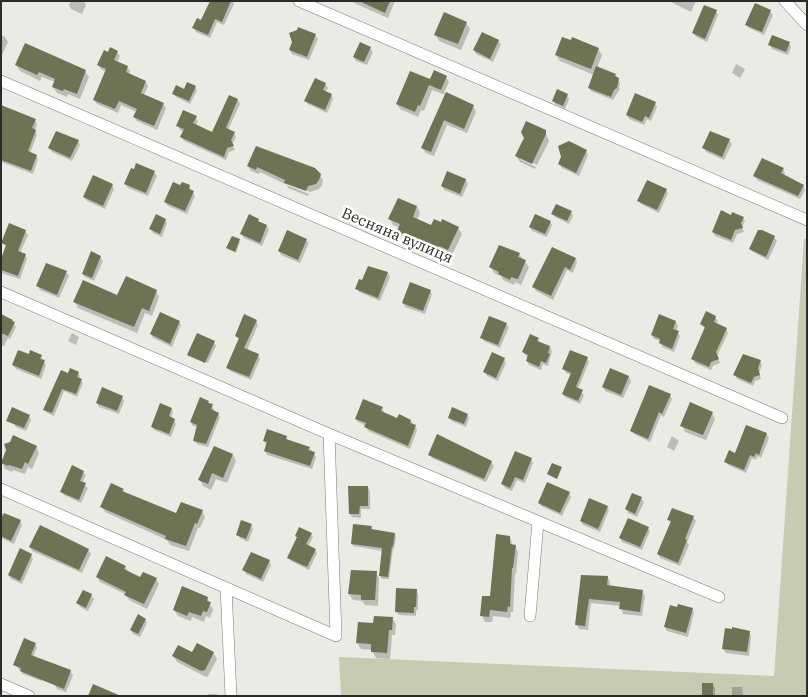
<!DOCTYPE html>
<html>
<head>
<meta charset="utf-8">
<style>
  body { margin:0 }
  #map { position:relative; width:808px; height:697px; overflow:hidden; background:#e9ebe4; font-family:"IBM Plex Serif",serif }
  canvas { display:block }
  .frame { position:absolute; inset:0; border:2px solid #2b2b29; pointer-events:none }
</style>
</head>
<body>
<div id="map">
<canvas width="808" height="697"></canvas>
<div class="frame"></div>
</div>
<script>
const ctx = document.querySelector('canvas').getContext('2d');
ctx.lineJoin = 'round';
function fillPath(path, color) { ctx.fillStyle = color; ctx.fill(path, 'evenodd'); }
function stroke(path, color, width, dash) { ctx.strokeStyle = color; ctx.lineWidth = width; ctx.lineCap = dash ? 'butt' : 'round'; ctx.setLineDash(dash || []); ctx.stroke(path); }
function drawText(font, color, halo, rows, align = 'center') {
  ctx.font = font + ' "IBM Plex Serif",serif'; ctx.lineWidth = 5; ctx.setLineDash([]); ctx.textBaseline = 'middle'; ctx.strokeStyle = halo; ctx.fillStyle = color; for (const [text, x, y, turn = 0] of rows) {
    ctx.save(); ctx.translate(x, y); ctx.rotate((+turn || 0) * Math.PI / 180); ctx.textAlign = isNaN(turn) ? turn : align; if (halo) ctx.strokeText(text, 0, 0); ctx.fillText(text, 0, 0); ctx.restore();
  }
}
const green = new Path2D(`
  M 804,239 L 807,239 L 807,696 L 341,696 L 339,657 L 774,676 Z`);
const shadow = new Path2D(`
  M 71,1 L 84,1 L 86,5 L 82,14 L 71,9 L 69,5 Z
  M 211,1 L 232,1 L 234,4 L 224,25 L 217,22 L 210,38 L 196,32 L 194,28 L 202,22 Z
  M 353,1 L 395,1 L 388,18 L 354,3 Z
  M 669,1 L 696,1 L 691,12 Z
  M 756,5 L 770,11 L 773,15 L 764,35 L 749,28 L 747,25 Z
  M 716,11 L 718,15 L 707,42 L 696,37 L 694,33 Z
  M 466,23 L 470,29 L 461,50 L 439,41 L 436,35 Z
  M 1,35 L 5,37 L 8,42 L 1,57 Z
  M 315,35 L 318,39 L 309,60 L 292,54 L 290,50 L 294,42 Z
  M 498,41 L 501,44 L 493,62 L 476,54 L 474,50 Z
  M 789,43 L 791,47 L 788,55 L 772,49 L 770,45 Z
  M 370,48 L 373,52 L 367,65 L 356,61 L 354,57 Z
  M 598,49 L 602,55 L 597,68 L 615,75 L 620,83 L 619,87 L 620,89 L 613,100 L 591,91 L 589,87 L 594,75 L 560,61 L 556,55 Z
  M 117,52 L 120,56 L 117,63 L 127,67 L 130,71 L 129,74 L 146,82 L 148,86 L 144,95 L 163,104 L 166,108 L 157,130 L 137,121 L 134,117 L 137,112 L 121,105 L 118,113 L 97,104 L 94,100 L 106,72 L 101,69 L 98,65 L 108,53 Z
  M 736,64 L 745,69 L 740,78 L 732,73 Z
  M 16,65 L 85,71 L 89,77 L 80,99 L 68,94 L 67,97 L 57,93 L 53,87 L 55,82 L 42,77 L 40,81 L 20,71 Z
  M 446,77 L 449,82 L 444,93 L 473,106 L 476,112 L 467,133 L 447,125 L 434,156 L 426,153 L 422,148 L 446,95 L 432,90 L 424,111 L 421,110 L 418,117 L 400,109 L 397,104 L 431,80 Z
  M 325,84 L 328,88 L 325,93 L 331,95 L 333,99 L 327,113 L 308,104 L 306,101 Z
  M 195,87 L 197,90 L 190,104 L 176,97 L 174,94 Z
  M 567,95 L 569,99 L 565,109 L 555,104 L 553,100 Z
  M 230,97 L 238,100 L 240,104 L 228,130 L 234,133 L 236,137 L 232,145 L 235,150 L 229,152 L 226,160 L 184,141 L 181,137 L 184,132 L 180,130 L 178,126 L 196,117 L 198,121 L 196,126 L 213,133 Z
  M 655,103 L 657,107 L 651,121 L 647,119 L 644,125 L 629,119 L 627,115 Z
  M 35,120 L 37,124 L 35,130 L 37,135 L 30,153 L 36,156 L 38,159 L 33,174 L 1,162 L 1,141 Z
  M 545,131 L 549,141 L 537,165 L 520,157 L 520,159 L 536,167 L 535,169 L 520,162 L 516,156 Z
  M 729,140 L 732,144 L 724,160 L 706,152 L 704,148 Z
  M 78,141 L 80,145 L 72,161 L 52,152 L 49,148 Z
  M 257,147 L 320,175 L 323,180 L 322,185 L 319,189 L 310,192 L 287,182 L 287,185 L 260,172 L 259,174 L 251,171 L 248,166 Z
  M 586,151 L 588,155 L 579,176 L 562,168 L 559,164 Z
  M 783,169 L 785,173 L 784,176 L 803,186 L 805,190 L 800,199 L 757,180 L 755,176 Z
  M 154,172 L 157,176 L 148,196 L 128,188 L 126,184 Z
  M 448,172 L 466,180 L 468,184 L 462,197 L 444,190 L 442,186 Z
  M 112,185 L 114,189 L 105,209 L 87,201 L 84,197 Z
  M 287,185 L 309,194 L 308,196 L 288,188 Z
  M 189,186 L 195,196 L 187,214 L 168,206 L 165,202 L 181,187 Z
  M 666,190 L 668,193 L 659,213 L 641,204 L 639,200 Z
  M 399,199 L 417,207 L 420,213 L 417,220 L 431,226 L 458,228 L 462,234 L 452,255 L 443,251 L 441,254 L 402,237 L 399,231 L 400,228 L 393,225 L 390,219 Z
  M 571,212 L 573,216 L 569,224 L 555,217 L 553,214 Z
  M 732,216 L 743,218 L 745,221 L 742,227 L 744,232 L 737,234 L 733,243 L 715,236 L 713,232 Z
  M 165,220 L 167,223 L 162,237 L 153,233 L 151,229 Z
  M 258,220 L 260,224 L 267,226 L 269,230 L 262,246 L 244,238 L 241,234 Z
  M 550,222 L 552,225 L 547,237 L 532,231 L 530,227 Z
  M 25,231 L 28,235 L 20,253 L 25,255 L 27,259 L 20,279 L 1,273 L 1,262 L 7,248 L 3,243 Z
  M 761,231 L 774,237 L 777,241 L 768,260 L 753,252 L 750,249 Z
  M 232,237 L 240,242 L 236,253 L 228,248 Z
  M 306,240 L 309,243 L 300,263 L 281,255 L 279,251 Z
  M 519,254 L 529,267 L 521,285 L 515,282 L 514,285 L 503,280 L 501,276 L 494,273 L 491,267 Z
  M 100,257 L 103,261 L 94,281 L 85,277 L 83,274 Z
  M 575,258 L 577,262 L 573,273 L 567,270 L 553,300 L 536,291 L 534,287 Z
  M 369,267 L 388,273 L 390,277 L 380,301 L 359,292 L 357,288 L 363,282 Z
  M 66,272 L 69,276 L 59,298 L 40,290 L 38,286 Z
  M 156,291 L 159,297 L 152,316 L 145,313 L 137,333 L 78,308 L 75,302 Z
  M 430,291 L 432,294 L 425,314 L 405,307 L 403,303 Z
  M 1,316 L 12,320 L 16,327 L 10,339 L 8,338 L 4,346 L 1,345 Z
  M 660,316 L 676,322 L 678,326 L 676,331 L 680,336 L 674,352 L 662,347 L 661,341 L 654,339 L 652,335 Z
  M 715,317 L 718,321 L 716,325 L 726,329 L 728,333 L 717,356 L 720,363 L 713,366 L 711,370 L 695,363 L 693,359 L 706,329 L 701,324 Z
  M 256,321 L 258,325 L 247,350 L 258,355 L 260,359 L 251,380 L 230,371 L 228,368 L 239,340 L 236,336 Z
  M 179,322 L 181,325 L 172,347 L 153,338 L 151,334 Z
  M 506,324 L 509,327 L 500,348 L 484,341 L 482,338 Z
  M 72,333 L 79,337 L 76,345 L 68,341 Z
  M 538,339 L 540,342 L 550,347 L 552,351 L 548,366 L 543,364 L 541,370 L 529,365 L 527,361 L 528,358 L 523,352 Z
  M 214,342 L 216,346 L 208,363 L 190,355 L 190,357 L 188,355 Z
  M 29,356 L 41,356 L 46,365 L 41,379 L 16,369 L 13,365 Z
  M 587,358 L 589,362 L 578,389 L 584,395 L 580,404 L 565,397 L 563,394 L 571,375 L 566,373 L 564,369 Z
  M 504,359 L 506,363 L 498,381 L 487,376 L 485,372 Z
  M 760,361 L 762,365 L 759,373 L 761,379 L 755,381 L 753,386 L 737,379 L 735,375 Z
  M 610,369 L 629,377 L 631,381 L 623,398 L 605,391 L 603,387 Z
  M 78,373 L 80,376 L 79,379 L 83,383 L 77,397 L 64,391 L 54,416 L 47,413 L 45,410 L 68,374 Z
  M 670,395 L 672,399 L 664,417 L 661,415 L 650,442 L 634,434 L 631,430 Z
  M 122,397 L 124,401 L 119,414 L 99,407 L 97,403 Z
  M 208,402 L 214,409 L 213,411 L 218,414 L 220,417 L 208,447 L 197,444 L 195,441 L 198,427 L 193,426 L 191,422 Z
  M 382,408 L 384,412 L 383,414 L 398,420 L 411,421 L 415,426 L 417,430 L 410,449 L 368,431 L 366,426 L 358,422 L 356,419 Z
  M 171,409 L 173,412 L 171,418 L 174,420 L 176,424 L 171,437 L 154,430 L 152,427 Z
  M 712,413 L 715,419 L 706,440 L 685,432 L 682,425 Z
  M 467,415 L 469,418 L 466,427 L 452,421 L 449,418 Z
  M 29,416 L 31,420 L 26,431 L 16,427 L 14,423 Z
  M 767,434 L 769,438 L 761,458 L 758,456 L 756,460 L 752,458 L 746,473 L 728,465 L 726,462 Z
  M 672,436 L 679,441 L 674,451 L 667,447 Z
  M 286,437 L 288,441 L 309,448 L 314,453 L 316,457 L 312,469 L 267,455 L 265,451 L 266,444 L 264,441 Z
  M 36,446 L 39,453 L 32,469 L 28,467 L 25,474 L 13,470 L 12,472 L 5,469 L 2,462 Z
  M 233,455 L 236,461 L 227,483 L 216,479 L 211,490 L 203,486 L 200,480 Z
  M 430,455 L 491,462 L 494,466 L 486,482 L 432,458 Z
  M 531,459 L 533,463 L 525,483 L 517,480 L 512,491 L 505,488 L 503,484 Z
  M 83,472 L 86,475 L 82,483 L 88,488 L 81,503 L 64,495 L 62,492 Z
  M 368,487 L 370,491 L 370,509 L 361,509 L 361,518 L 352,517 L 350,514 Z
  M 123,490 L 125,494 L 176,515 L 202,511 L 205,517 L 200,528 L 198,528 L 189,551 L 170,545 L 167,540 L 105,512 L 102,507 Z
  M 569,493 L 571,497 L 562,516 L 541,506 L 539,503 Z
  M 641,498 L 644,502 L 637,517 L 628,513 L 626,509 Z
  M 607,507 L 609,510 L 600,532 L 583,525 L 581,521 Z
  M 1,513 L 20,521 L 22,525 L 14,544 L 1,538 Z
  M 693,517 L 696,521 L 687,542 L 689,545 L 680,566 L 660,558 L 658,554 L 671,524 L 669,520 Z
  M 251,525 L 253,529 L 248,542 L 240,538 L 237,535 Z
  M 371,527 L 373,530 L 395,534 L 396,537 L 394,549 L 393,549 L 389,579 L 382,579 L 380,576 L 383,551 L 353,546 L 352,544 Z
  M 648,528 L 650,531 L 642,550 L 622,542 L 620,538 Z
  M 311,534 L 313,537 L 308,547 L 315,550 L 317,553 L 309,570 L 291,561 L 289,558 L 298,539 L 296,536 Z
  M 510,537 L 513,546 L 515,546 L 518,552 L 516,574 L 515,574 L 513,612 L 511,612 L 510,618 L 493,616 L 492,622 L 485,622 L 482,616 L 491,598 Z
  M 30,547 L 88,550 L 91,554 L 82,573 L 32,551 Z
  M 31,555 L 33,559 L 22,584 L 11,579 L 9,575 Z
  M 269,561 L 271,565 L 263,582 L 246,574 L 244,570 Z
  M 125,567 L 128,572 L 141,578 L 156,579 L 159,584 L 147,609 L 129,600 L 125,594 L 100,582 L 97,577 Z
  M 376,572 L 379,578 L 378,606 L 365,605 L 362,601 L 353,600 L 349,594 Z
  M 582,577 L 608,577 L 610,582 L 610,586 L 642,591 L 645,596 L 642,616 L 623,614 L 621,606 L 591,603 L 588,630 L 579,629 L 576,624 Z
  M 416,590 L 418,594 L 418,610 L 416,610 L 416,616 L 399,615 L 396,611 Z
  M 83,591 L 91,595 L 94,599 L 88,611 L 80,607 L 78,603 Z
  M 207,598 L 213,610 L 210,618 L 206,616 L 204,622 L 192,617 L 191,621 L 178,616 L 174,610 Z
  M 692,609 L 694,613 L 688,637 L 667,631 L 665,627 Z
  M 392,618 L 396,624 L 395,635 L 392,635 L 390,659 L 376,658 L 372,650 L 361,649 L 357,643 L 375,624 Z
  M 145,620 L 147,623 L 140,637 L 133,634 L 131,630 Z
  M 749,632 L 751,636 L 749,656 L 726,653 L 723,649 Z
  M 35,644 L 37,647 L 33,657 L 48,665 L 41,681 L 23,674 L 15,665 Z
  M 213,653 L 217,659 L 208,676 L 206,677 L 177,662 L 174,656 Z
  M 62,668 L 70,671 L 73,675 L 66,692 L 57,689 L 55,685 Z
  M 713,684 L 715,688 L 715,696 L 703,696 Z
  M 732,687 L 742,687 L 743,696 L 732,696 Z
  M 208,694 L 217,694 L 218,696 L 208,696 Z`);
const building = new Path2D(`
  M 210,1 L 231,1 L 222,22 L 215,19 L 208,35 L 192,28 L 197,18 L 201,20 Z
  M 359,1 L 390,1 L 385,13 Z
  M 755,3 L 771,10 L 762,32 L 745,25 Z
  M 704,5 L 717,10 L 705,39 L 692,33 Z
  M 444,12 L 467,22 L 458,44 L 434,35 Z
  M 298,27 L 316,34 L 307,57 L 289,50 L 292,42 L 289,33 L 297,30 Z
  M 482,32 L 499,40 L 490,59 L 473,50 Z
  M 772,35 L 790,42 L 786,52 L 768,45 Z
  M 562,37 L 571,40 L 572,37 L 599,48 L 591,69 L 555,55 Z
  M 360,42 L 371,47 L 364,62 L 353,57 Z
  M 25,43 L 86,70 L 77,94 L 64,89 L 63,91 L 52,87 L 55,79 L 39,72 L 37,75 L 15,65 Z
  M 110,47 L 118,51 L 114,60 L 128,66 L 126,72 L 146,81 L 141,93 L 164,103 L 154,126 L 133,117 L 137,109 L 119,101 L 115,109 L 93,100 L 106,69 L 97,65 L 104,50 L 108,52 Z
  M 596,66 L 616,74 L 615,76 L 619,78 L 617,88 L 614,90 L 611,97 L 588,88 Z
  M 434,70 L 447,76 L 441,90 L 429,85 L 420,106 L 418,105 L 415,112 L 396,104 L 410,71 L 430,79 Z
  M 315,78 L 326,83 L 323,90 L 332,94 L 325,110 L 304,101 Z
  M 187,82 L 196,86 L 189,101 L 172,94 L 176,85 L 184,89 Z
  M 557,89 L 568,94 L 563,106 L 552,101 Z
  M 446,92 L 474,105 L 464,129 L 444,120 L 431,152 L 421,148 Z
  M 635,93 L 656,102 L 649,118 L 645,116 L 642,122 L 626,115 Z
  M 229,95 L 238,99 L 226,128 L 235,132 L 231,140 L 234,146 L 227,148 L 224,157 L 180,137 L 184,129 L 176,126 L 183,110 L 197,116 L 193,123 L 212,132 Z
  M 1,105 L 36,119 L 32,128 L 36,130 L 28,151 L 37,155 L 31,171 L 1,160 Z
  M 526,121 L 546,130 L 546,134 L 532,164 L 515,156 L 524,138 L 521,132 Z
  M 56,131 L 79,140 L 70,158 L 48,148 Z
  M 710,131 L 730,139 L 722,157 L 702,148 Z
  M 569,141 L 587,150 L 576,173 L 558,164 L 561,157 L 558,146 Z
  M 256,146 L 315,168 L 321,174 L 319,180 L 316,184 L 308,186 L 306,191 L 284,183 L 285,180 L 257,167 L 256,170 L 247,166 Z
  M 762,158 L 784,168 L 781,173 L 804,185 L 798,196 L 753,176 Z
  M 136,163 L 155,171 L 146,193 L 124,184 L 131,168 L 134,169 Z
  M 447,171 L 466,179 L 460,194 L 441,186 Z
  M 93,175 L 113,184 L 103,206 L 83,197 Z
  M 647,180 L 667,189 L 657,210 L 637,201 Z
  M 173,182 L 180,185 L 182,182 L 190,185 L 189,189 L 194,191 L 185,211 L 164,202 Z
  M 398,198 L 417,206 L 413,217 L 431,225 L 434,219 L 441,222 L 442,219 L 459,227 L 448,250 L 439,246 L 438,249 L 397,231 L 400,224 L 388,219 Z
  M 556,204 L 572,211 L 567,221 L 551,214 Z
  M 721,210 L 731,215 L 732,212 L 744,217 L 741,223 L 743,228 L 735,230 L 731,240 L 712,232 Z
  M 156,214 L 166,219 L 160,234 L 149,229 Z
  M 249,214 L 259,219 L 258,221 L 267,225 L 260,243 L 240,234 Z
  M 535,214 L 551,221 L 545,234 L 529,227 Z
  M 9,223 L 26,230 L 18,251 L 26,254 L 18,276 L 1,270 L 1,259 L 6,245 L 1,243 Z
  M 287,230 L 307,239 L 298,260 L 278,251 Z
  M 758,230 L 762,230 L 775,236 L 766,257 L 749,249 Z
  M 232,236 L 240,239 L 235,252 L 226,248 Z
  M 499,245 L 520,253 L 518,257 L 526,260 L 518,279 L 511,277 L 510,280 L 498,274 L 499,272 L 489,267 Z
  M 552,247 L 576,258 L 570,270 L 565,267 L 551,296 L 532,287 Z
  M 91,251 L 101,256 L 92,278 L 82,274 Z
  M 46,263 L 67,271 L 57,295 L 36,286 Z
  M 368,266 L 388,272 L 378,298 L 355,289 L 359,279 L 362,280 Z
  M 126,276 L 157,290 L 149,311 L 142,308 L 134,327 L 73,302 L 83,280 L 117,295 Z
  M 410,282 L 431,290 L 423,311 L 402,303 Z
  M 706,311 L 716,316 L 714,322 L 727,328 L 716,352 L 719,359 L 711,362 L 709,367 L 691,359 L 705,327 L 700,324 Z
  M 160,312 L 180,321 L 170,344 L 150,334 Z
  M 1,314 L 13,320 L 12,321 L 15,322 L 8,336 L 1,333 Z
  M 244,314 L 257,320 L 244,348 L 259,354 L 249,377 L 226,368 L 239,338 L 235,336 Z
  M 659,314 L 676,321 L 673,329 L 679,331 L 672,349 L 659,343 L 660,339 L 651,335 Z
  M 489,316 L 507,323 L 498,345 L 480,338 Z
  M 197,333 L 215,341 L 205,363 L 187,355 Z
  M 530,334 L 539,338 L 537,341 L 550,346 L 548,353 L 550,354 L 546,363 L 541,361 L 539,367 L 526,361 L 528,355 L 522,352 Z
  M 18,350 L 29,354 L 30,350 L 42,355 L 40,359 L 45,360 L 39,376 L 12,365 Z
  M 570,350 L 588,357 L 576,387 L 583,390 L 578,401 L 562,394 L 571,373 L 562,369 Z
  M 492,352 L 505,358 L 496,378 L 483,372 Z
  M 743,354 L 761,360 L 758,368 L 760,375 L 754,377 L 751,383 L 733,375 Z
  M 70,368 L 79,372 L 77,377 L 82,379 L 76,394 L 62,389 L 52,413 L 43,410 L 61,370 L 68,373 Z
  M 610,368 L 629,376 L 621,395 L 602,387 Z
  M 649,385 L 671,394 L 662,414 L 659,412 L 648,439 L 630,431 Z
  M 102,387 L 123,396 L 117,411 L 96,403 Z
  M 200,397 L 209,401 L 208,403 L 213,404 L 211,409 L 219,413 L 206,444 L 193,441 L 197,425 L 190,422 Z
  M 363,399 L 383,407 L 381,411 L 397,418 L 399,414 L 411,420 L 410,423 L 416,425 L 408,446 L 364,427 L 366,423 L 355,419 Z
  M 690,402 L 713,412 L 703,435 L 680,426 Z
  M 160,403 L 172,408 L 169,416 L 175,419 L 169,434 L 151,427 Z
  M 12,407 L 30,415 L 24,428 L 6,421 Z
  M 452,407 L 468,414 L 464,424 L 448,418 Z
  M 746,425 L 767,433 L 759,455 L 756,453 L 754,457 L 750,455 L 744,470 L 724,462 L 729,450 L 735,453 Z
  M 267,429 L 287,436 L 286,439 L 310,447 L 308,450 L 315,452 L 310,466 L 264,451 L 267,442 L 263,441 Z
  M 437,434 L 492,461 L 484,479 L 428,455 Z
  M 13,435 L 37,446 L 28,464 L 25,462 L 22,469 L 9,465 L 8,466 L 1,463 L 6,450 L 4,444 L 10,442 Z
  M 214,446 L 233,454 L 223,478 L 212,473 L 208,484 L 198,480 Z
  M 515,451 L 532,458 L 523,480 L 515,477 L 510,488 L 501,484 Z
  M 552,463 L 562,467 L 557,479 L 547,474 Z
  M 72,465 L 84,471 L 80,481 L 86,483 L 79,500 L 60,492 Z
  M 547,482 L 570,492 L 560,513 L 538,503 Z
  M 111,483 L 124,489 L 122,491 L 176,513 L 181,502 L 203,510 L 197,524 L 195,523 L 186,546 L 165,539 L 166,536 L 100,507 Z
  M 348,486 L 368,486 L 368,506 L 360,506 L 359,514 L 349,514 Z
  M 632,493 L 642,497 L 635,514 L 625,509 Z
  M 589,498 L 608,506 L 598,529 L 580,521 Z
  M 672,508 L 694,516 L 685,539 L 687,540 L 678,563 L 657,554 L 671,521 L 667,520 Z
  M 4,513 L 21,520 L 11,541 L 1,536 L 1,519 Z
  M 628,518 L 649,527 L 640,547 L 619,538 Z
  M 241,520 L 252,524 L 246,539 L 236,535 Z
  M 353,524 L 372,526 L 371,529 L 395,533 L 393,547 L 392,546 L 388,577 L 379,576 L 382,548 L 351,544 Z
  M 40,525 L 89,549 L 79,570 L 29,547 Z
  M 299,527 L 312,533 L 306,544 L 316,549 L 307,567 L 287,558 L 297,537 L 295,536 Z
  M 496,534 L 510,536 L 510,544 L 516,545 L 513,568 L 512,568 L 510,607 L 508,606 L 507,612 L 490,610 L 489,617 L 480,616 L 482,596 L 490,596 Z
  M 20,548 L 32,554 L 20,581 L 8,575 Z
  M 251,552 L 270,560 L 261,579 L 242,570 Z
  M 106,556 L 126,566 L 124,569 L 140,577 L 143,572 L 157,578 L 144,604 L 124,595 L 126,592 L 96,577 Z
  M 351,570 L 377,571 L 375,600 L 361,600 L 361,595 L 348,594 Z
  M 581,575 L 608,576 L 607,585 L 643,590 L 640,612 L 619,609 L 620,602 L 589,599 L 585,626 L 575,625 Z
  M 182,586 L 208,597 L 207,601 L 211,602 L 207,612 L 203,611 L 201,616 L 189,612 L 187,616 L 173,610 Z
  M 396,588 L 417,589 L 416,607 L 414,607 L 414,613 L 395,612 Z
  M 83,590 L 92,594 L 86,608 L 76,603 Z
  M 678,604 L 693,608 L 686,633 L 664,627 L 670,605 L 677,607 Z
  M 138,614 L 146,619 L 138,634 L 130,630 Z
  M 374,616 L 393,617 L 392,630 L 389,630 L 387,653 L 371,652 L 371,644 L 356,643 L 358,622 L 373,623 Z
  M 732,627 L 750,631 L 747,652 L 722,649 L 725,628 L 732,629 Z
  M 24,638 L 36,643 L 31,655 L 71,670 L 64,689 L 20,671 L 21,668 L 13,665 Z
  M 197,643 L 214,652 L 205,670 L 201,671 L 172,656 L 178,645 L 192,652 Z
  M 702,683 L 713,683 L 713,696 L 702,696 Z
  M 93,684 L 121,696 L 88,696 Z`);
const street = new Path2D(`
  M 299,1 L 807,220
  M 785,1 L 807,25
  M 1,81 L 782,418
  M 1,292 L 329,434 L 719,597
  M 1,489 L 336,636 L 329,434
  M 226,588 L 231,696
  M 530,616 L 538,522
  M 1,684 L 29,696`);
const streetNames = [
  ["Весняна вулиця",397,236,23]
];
fillPath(green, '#c6cbb2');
fillPath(shadow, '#0003');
fillPath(building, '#6d7353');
stroke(street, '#7a7b75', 12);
stroke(street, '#fff', 11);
drawText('15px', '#2b2b29', '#fff', streetNames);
</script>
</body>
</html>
